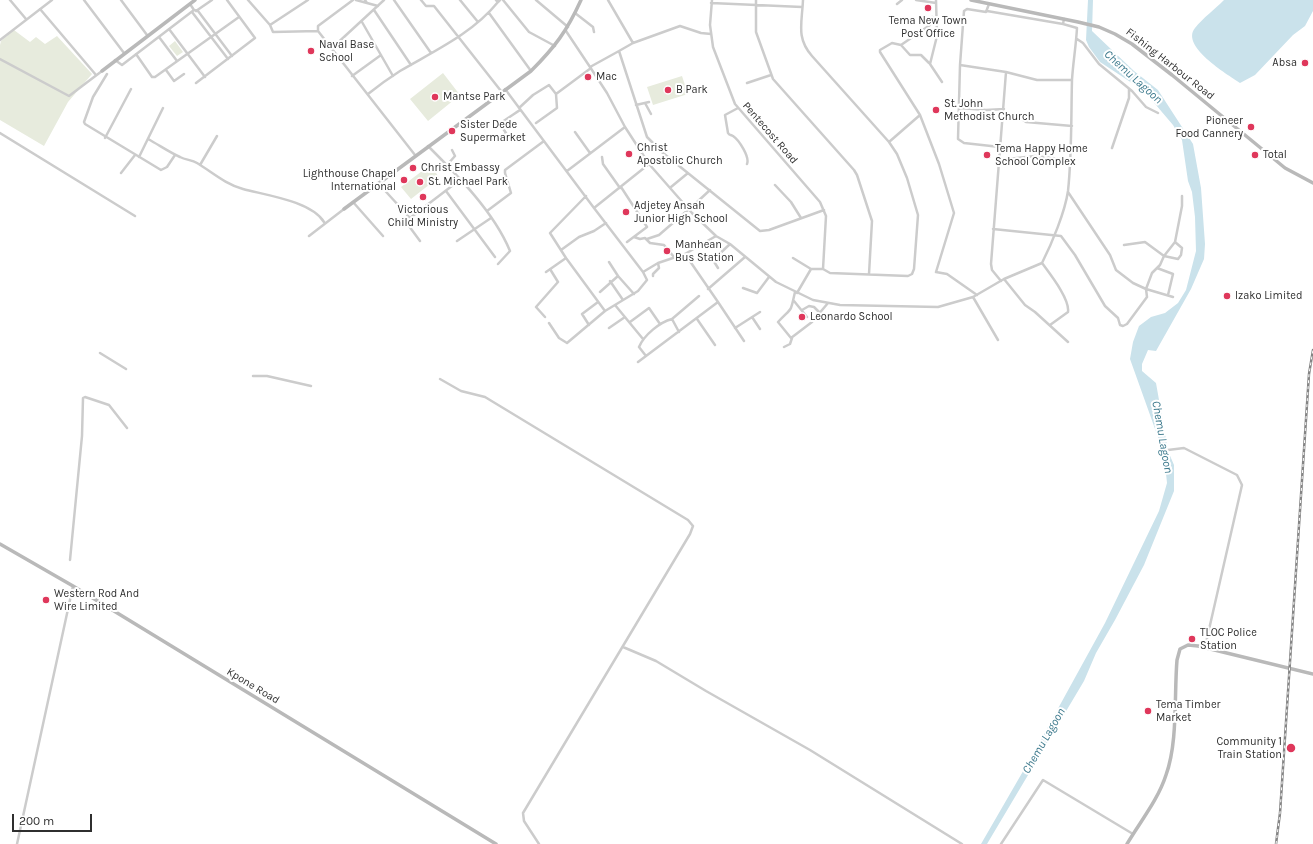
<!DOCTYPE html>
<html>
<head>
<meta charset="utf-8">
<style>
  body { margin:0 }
  #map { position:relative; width:1313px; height:844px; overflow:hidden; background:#fff; font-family:Karla,sans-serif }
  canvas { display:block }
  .scale { position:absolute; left:12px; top:814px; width:80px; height:18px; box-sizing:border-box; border:2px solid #2f2f2f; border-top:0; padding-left:5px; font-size:12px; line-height:14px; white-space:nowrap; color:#2f2f2f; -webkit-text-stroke:3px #fff; paint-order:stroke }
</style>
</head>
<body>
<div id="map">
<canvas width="1313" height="844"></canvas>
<div class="scale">200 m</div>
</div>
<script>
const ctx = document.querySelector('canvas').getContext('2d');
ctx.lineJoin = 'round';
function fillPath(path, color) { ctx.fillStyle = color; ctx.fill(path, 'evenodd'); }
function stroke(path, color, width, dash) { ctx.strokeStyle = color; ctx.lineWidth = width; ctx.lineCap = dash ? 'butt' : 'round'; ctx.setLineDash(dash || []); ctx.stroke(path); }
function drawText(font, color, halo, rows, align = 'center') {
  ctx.font = font + ' Karla,sans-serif'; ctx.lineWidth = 4; ctx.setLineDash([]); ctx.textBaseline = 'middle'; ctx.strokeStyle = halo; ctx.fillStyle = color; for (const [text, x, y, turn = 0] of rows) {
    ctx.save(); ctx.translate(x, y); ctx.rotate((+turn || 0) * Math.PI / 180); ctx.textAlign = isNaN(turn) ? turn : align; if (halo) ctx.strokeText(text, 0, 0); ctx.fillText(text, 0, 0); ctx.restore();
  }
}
const green = new Path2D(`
  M 14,30 L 30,42 L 36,37 L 45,44 L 57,36 L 92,74 L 68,102 L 44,146 L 0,120 L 0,45 L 1,41 Z
  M 175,41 L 183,52 L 177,56 L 169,46 Z
  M 443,73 L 460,95 L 428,121 L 410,99 Z
  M 682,76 L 688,94 L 653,105 L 647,87 Z
  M 430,165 L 439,177 L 411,199 L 401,187 Z`);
const water = new Path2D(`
  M 1088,0 L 1093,0 L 1092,31 L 1134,71 L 1158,90 L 1193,144 L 1201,188 L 1205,244 L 1204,259 L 1191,289 L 1156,351 L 1148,350 L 1142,364 L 1142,371 L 1156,383 L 1168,451 L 1174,465 L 1174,491 L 1144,565 L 1115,620 L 1096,653 L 1084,681 L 987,844 L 981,844 L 1033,754 L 1105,623 L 1159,511 L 1167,483 L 1164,454 L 1130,359 L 1133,342 L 1139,326 L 1151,317 L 1165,313 L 1178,303 L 1186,290 L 1196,251 L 1195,217 L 1192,192 L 1188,181 L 1182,140 L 1173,125 L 1150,98 L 1135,85 L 1100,62 L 1089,47 L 1086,40 Z
  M 1224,0 L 1313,0 L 1313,11 L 1305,26 L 1293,35 L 1255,75 L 1240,83 C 1227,74 1180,46 1195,28 C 1203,18 1215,9 1224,0 Z`);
const street = new Path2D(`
  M 10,0 L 26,19
  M 84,0 L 124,53
  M 121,0 L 147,35
  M 248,0 L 270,25 L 308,0
  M 353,0 L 318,26 L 318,31 L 415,155
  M 356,0 L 367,3
  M 365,0 L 367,3 L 378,6
  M 394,0 L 431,53
  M 421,0 L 426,6 L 434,6 L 501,91
  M 460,0 L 478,22
  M 496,0 L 498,2 L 500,0
  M 503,0 L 529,32 L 555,46
  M 536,0 L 568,27
  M 608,0 L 633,43
  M 712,0 L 710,25 L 713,47 L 735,104 L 820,202 L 826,216 L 823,269
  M 756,0 L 756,32 L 773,79 L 854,170 L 857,175 L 872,221 L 869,274
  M 916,0 L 936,3
  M 936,0 L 937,36 L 930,64 L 942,82
  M 711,3 L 802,7
  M 190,4 L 194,10
  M 897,4 L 902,0
  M 989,4 L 986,12 L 967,9 L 964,11 L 960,65 L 1006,72
  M 40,9 L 96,75
  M 374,10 L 411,65
  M 196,11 L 212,0
  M 987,11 L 1063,24
  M 192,12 L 228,59
  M 489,13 L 531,71
  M 575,13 L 593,27 L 594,32
  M 362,22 L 393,76
  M 270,25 L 273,32 L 318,31
  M 169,29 L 205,77
  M 566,31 L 590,67
  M 711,34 L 701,33 L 680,26 L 633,43 L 619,51 L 647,137 L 663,153 L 760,231 L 769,230 L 824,210
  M 159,37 L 177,61
  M 1077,39 L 1083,43 L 1099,64 L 1132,91 L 1146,107 L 1158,113
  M 0,40 L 52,0
  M 901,45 L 910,55 L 921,55 L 929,63
  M 331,49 L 384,0
  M 619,51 L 590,67 L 607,93 L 625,127 L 649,164 L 692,213 L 716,236 L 730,244 L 776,282 L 813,300 L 840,305 L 938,307 L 973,297 L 1004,279 L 1042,263 C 1052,243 1065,212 1068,191 C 1072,154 1071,117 1072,80 C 1073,63 1076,46 1077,28 L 1063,24 L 1064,19
  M 136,54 L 152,77 L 155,77 L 239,17
  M 0,59 L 69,96 L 102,71
  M 115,60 L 122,65 L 194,10 L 198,11 L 232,56
  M 960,65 L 958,139 L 964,143 L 1000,147
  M 166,70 L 174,81 L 184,74
  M 107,74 L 93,97 L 84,122 L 85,124 L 161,170 L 167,167 L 175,155
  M 352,76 L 381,55
  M 196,83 L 255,38 L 227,0
  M 747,83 L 771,75
  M 505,89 L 594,208 L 649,164
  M 368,94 C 378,86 389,78 400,71 C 434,51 472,34 498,2
  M 645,103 L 651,114
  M 636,105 L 649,102
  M 519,108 L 533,95 L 549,85 L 556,94 L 591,68
  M 738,108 L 725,115 L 728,133 C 729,135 731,135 733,136 C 739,140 750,157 747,164
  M 959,108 L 986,110 L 1004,109
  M 920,115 L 939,164 L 954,213 L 936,272 L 947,274 L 977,295
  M 1003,117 L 1014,114 L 1026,122 L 1072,126
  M 536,123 L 557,108 L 556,94
  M 500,124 L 506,133 L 501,137
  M 495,127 C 503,121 511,116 520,110
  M 575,132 L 590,153
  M 0,133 L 135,216
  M 105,138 L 131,89
  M 148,139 C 159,145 169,152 180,157 C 186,160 192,160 197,163 C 212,172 225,184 243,189 C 265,195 311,201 324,222
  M 889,142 L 920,115 L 880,52 L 880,50 L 892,43 L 901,45 L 930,25 L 932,17 L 936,18
  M 428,146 C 458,176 494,212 510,251 L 498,264
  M 1112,148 L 1129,98 L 1129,89
  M 139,157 L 163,108
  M 602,157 L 603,164 L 620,188
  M 999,160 L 1035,156 L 1069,160
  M 200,165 L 217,136
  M 447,165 L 455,156 L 452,150
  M 567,171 L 625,127
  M 121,173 L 135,155
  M 378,183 L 410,218 L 461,179
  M 775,185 L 791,202 L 801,218
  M 621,187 L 647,227 L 627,242
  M 671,187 L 688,173
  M 446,191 L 495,257
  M 1068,192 L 1110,255 L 1116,270 L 1133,283 L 1146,289 L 1152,273 L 1160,265 L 1164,256 L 1175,242 L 1182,206 L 1182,196
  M 586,196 L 550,233 L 566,258 L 605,311
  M 353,202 L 383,236
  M 696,203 L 710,190
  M 487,211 L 511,193 L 505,173 L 505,170 L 544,141
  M 407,217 L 406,222 L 420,241
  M 993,229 L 1061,236 L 1075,255 L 1105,306 L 1118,318 L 1120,325 L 1123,326 L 1127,324 L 1147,297 L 1146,289 L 1173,297
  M 309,236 L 344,209
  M 634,237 L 640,239 L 645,238 L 650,243 L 664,245 L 674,257
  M 647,239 L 659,235 L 689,209
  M 457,241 L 491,218
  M 1124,245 L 1145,242 L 1164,256 L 1178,259 L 1181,255 L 1182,248 L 1175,242
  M 561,250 L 579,237 L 594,231 L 606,223
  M 793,258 L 811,269 L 823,269 L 830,273 L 908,276 L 912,274 L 914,269 L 918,215 L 907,178 L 897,154 L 889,142 L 812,56 C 796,38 802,23 803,0
  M 609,262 L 618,276
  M 1042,263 C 1050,274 1070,299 1068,312 L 1050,325
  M 718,268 L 713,260 L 730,244
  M 1157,268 L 1173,274 L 1168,295
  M 546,272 L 566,258
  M 643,272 L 658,263 L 685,254
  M 653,276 L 653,274 L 659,268 L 658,263
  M 1004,279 L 1025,305 L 1035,312 L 1068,342
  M 610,281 L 623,300
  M 1001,281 L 992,270 L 991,264 L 1006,72 L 1037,80 L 1072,80
  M 743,288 L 757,293 L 769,277
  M 708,289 L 745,257
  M 600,292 L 618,276 L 634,294
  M 795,292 C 790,314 793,306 778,322 L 791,338 L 812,322 L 828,303
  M 797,293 L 811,269
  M 973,297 L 998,340
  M 794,301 L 807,317
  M 718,302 L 744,341
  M 615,305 L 643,339
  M 802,310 L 809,306 L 814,307 L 820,313
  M 545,317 L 536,307 L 558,282 L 550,269
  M 752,317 L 760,329
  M 697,319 L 715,345
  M 630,322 L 649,308 L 660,324
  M 549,323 L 559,338 L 567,343 L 605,311 L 638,291 L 647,280 L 643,272 L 594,208
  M 589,325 L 582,314 L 598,302
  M 609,328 L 625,317
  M 735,328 L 760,312
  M 679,332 L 672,319 L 699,296
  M 784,347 L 790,344 L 792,338
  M 100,353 L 126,369
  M 646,356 L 639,347 C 644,335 660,322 672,319
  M 638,362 L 718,302 L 685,254 L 716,236
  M 253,376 L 267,376 L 311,386
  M 440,379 L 461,391 L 485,397 L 688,520 L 693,526 L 690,534 L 523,813 L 524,821 L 539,844
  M 1168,450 L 1184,448 L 1237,475 L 1242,485 L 1205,647
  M 70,560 L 82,436 L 83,398 L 85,397 L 109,405 L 127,428
  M 623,647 L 656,661 L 706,691 L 810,750 L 962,844
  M 17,844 L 73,586
  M 1001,844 L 1043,780 L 1133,834`);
const secondary = new Path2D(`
  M 971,0 L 1078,22 L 1099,27 L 1115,34 L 1132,44 L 1172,75 L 1285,168 L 1313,183
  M 102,71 L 195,0
  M 344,209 L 531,71 C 555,47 567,31 581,0
  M 0,544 L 73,586 L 496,844
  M 1127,844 C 1140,822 1158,800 1166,775 C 1178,742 1174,696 1177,660 L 1180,649 L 1188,645 L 1198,646 L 1313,674`);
const rail = new Path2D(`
  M 1276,844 L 1280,813 L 1309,374 L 1313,350`);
const markers = [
  [928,8,4,"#df375b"],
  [311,51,4,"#df375b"],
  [1305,63,4,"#df375b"],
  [588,77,4,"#df375b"],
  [668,90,4,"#df375b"],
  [435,97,4,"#df375b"],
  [936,110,4,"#df375b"],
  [1251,127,4,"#df375b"],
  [452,131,4,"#df375b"],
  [629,154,4,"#df375b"],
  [987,155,4,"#df375b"],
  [1255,155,4,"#df375b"],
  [413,168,4,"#df375b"],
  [404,180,4,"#df375b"],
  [420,182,4,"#df375b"],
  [423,197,4,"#df375b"],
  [626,212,4,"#df375b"],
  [667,251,4,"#df375b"],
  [1227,296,4,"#df375b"],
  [802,317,4,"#df375b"],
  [46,600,4,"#df375b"],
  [1192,639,4,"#df375b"],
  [1148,711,4,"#df375b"],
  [1291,748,5,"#df375b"]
];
const poiNames = [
  ["Tema New Town",928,21,"center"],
  ["Post Office",928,34,"center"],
  ["Naval Base",319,45],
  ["School",319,58],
  ["Absa",1297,63,"right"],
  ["Mac",596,77],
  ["B Park",676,90],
  ["Mantse Park",443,97],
  ["St. John",944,104],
  ["Methodist Church",944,117],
  ["Pioneer",1243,121,"right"],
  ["Food Cannery",1243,134,"right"],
  ["Sister Dede",460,125],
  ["Supermarket",460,138],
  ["Christ",637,148],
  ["Apostolic Church",637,161],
  ["Tema Happy Home",995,149],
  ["School Complex",995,162],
  ["Total",1263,155],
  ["Christ Embassy",421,168],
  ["Lighthouse Chapel",396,174,"right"],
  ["International",396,187,"right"],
  ["St. Michael Park",428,182],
  ["Adjetey Ansah",634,206],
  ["Junior High School",634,219],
  ["Victorious",423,210,"center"],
  ["Child Ministry",423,223,"center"],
  ["Manhean",675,245],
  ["Bus Station",675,258],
  ["Izako Limited",1235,296],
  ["Leonardo School",810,317],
  ["Western Rod And",54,594],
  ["Wire Limited",54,607],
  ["TLOC Police",1200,633],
  ["Station",1200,646],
  ["Tema Timber",1156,705],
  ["Market",1156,718],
  ["Community 1",1282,742,"right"],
  ["Train Station",1282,755,"right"]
];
const streetNames = [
  ["Fishing Harbour Road",1170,64,38],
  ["Pentecost Road",770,133,49],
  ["Kpone Road",253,686,31]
];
const waterNames = [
  ["Chemu Lagoon",1133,77,42],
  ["Chemu Lagoon",1162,437,80],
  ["Chemu Lagoon",1044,741,-60]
];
fillPath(green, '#e7ebdd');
fillPath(water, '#cae2eb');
stroke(street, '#ccc', 2.5);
stroke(secondary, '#b9b9b9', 3.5);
stroke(rail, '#848484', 2.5);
stroke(rail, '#fff', 1, [3]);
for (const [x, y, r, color] of markers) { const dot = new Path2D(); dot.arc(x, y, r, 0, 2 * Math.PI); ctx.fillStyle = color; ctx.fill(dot); stroke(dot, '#fff', 1.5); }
drawText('11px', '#2f2f2f', '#fff', poiNames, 'left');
drawText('11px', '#2f2f2f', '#fff', streetNames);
drawText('italic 12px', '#3f7b8e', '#fff', waterNames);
</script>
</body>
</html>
